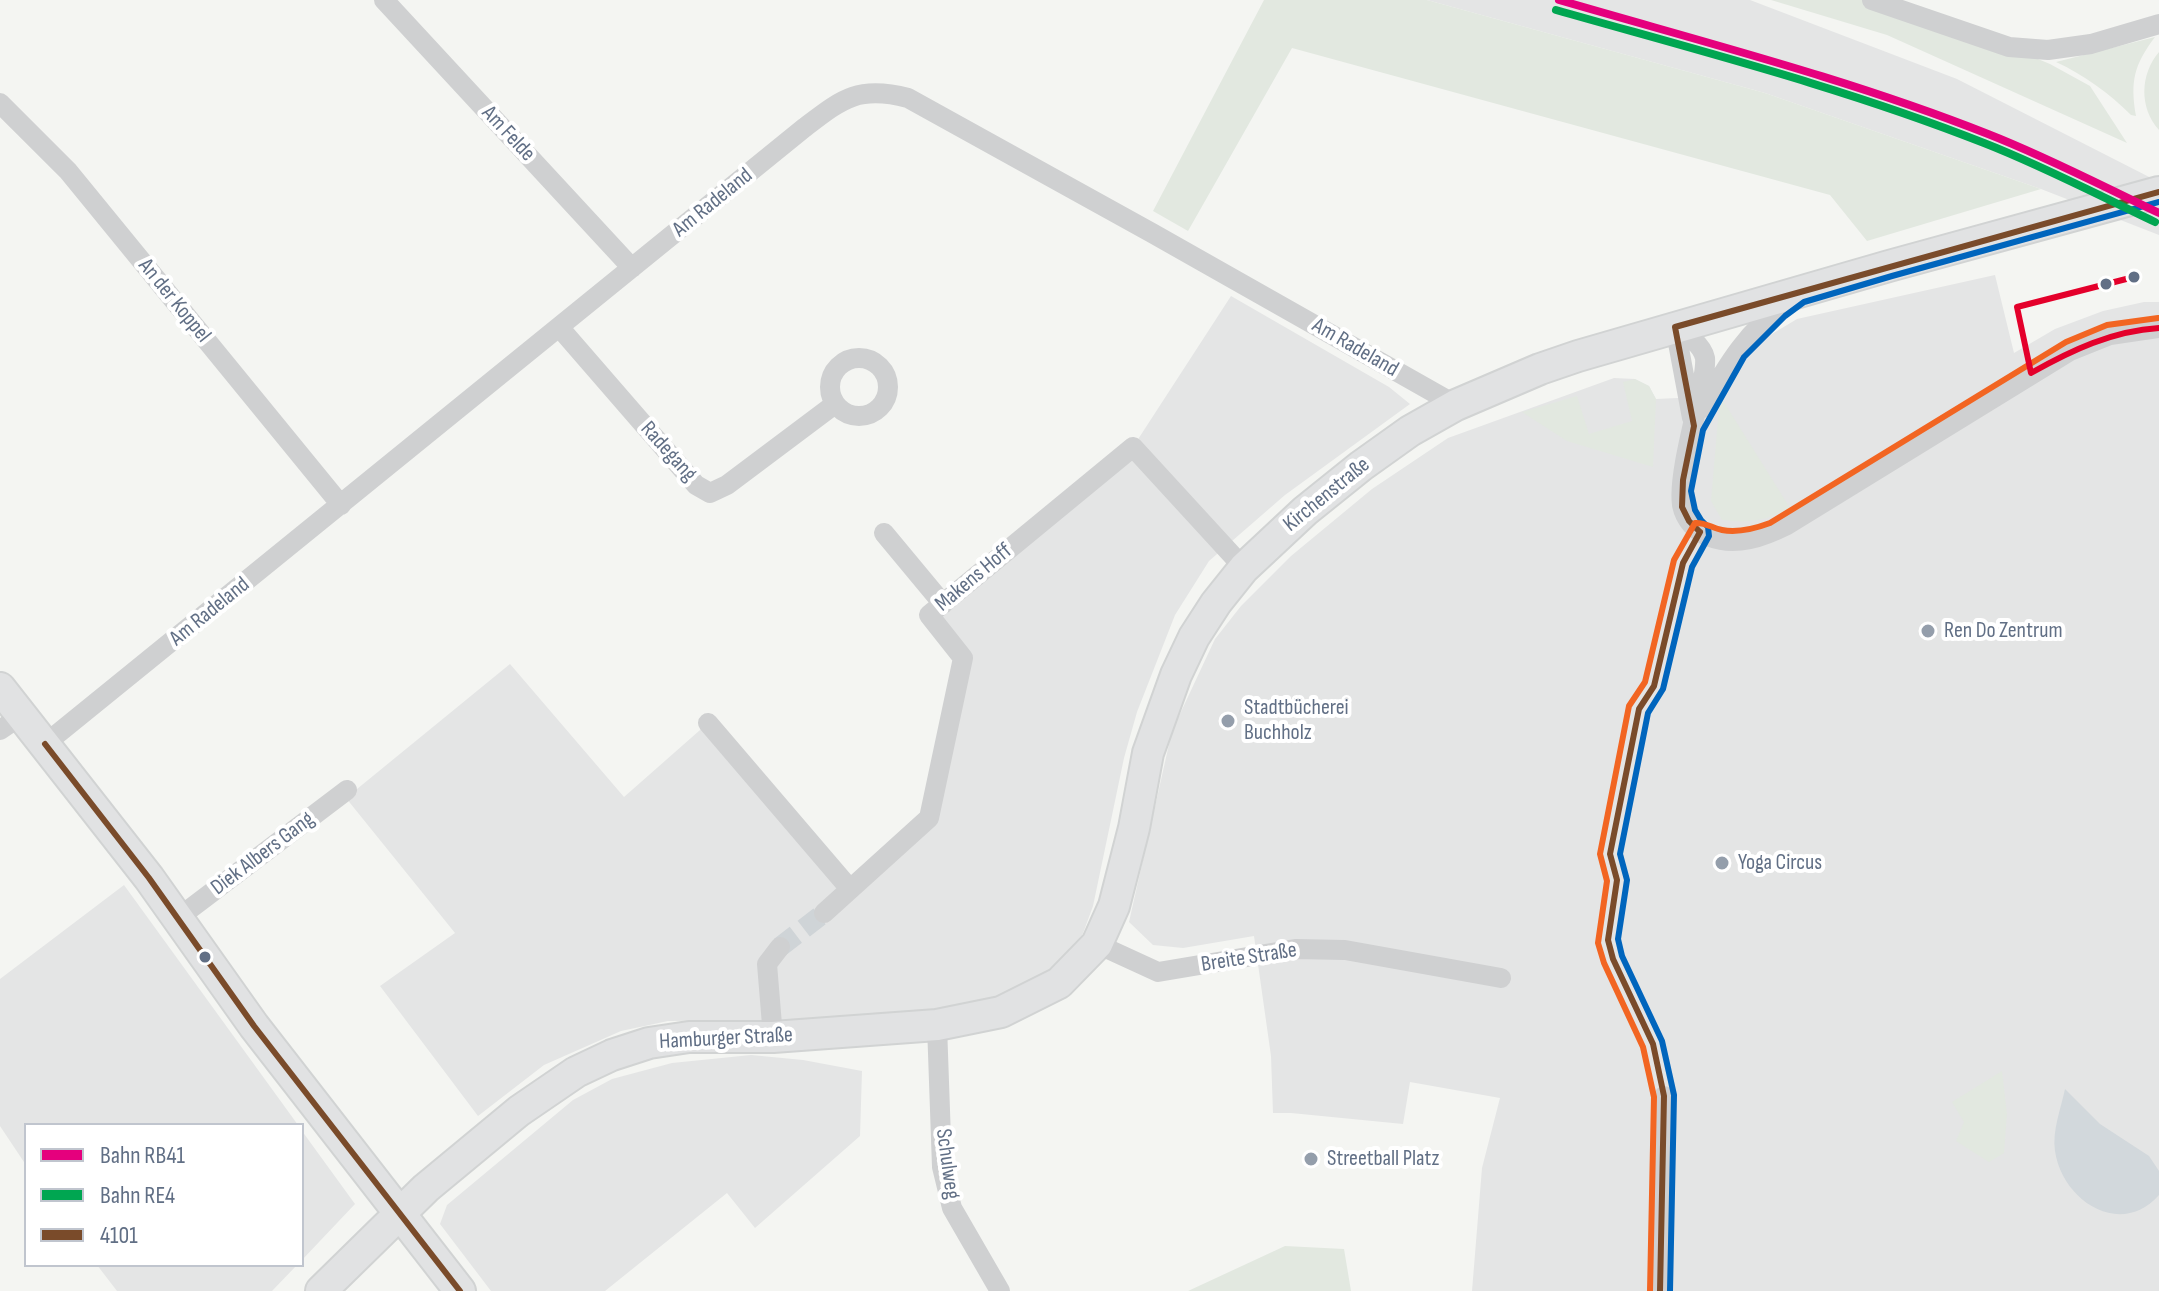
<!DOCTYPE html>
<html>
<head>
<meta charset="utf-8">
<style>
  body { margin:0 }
  #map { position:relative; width:2159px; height:1291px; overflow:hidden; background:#f4f5f2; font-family:"Sofia Sans Condensed",sans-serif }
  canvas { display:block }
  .legend { position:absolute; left:24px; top:1123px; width:280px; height:144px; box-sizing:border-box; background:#fff; border:2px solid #c0c5ce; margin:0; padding:10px 14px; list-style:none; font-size:24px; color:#616f85 }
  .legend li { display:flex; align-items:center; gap:16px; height:40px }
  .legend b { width:40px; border:2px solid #c0c5ce }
</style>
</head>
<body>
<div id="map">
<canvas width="2159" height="1291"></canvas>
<ul class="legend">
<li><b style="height:10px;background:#e5007d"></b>Bahn RB41</li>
<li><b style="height:10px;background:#00a651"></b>Bahn RE4</li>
<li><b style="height:10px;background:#7a4b2a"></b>4101</li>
</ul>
</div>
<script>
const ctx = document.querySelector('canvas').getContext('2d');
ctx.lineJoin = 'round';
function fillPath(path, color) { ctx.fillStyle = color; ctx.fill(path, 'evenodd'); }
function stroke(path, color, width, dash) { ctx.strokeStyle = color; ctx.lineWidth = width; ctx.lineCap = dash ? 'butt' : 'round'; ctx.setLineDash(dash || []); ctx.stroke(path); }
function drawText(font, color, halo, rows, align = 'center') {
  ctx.font = font + ' "Sofia Sans Condensed",sans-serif'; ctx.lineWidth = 8; ctx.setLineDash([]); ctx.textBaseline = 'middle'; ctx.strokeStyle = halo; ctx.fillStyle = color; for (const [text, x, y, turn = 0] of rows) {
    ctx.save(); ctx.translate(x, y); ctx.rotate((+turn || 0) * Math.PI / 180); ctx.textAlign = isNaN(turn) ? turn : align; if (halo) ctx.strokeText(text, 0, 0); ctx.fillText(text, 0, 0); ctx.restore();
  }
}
const built = new Path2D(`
  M 1427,0 L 1750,0 L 1957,79 L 2159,182 L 2159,235 L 2041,189 L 1765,93 Z
  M 1995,275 L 2014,353 L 2055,329 L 2103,311 L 2144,302 L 2159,302 L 2159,1291 L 1472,1291 L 1482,1168 L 1500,1098 L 1410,1082 L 1403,1124 L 1291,1113 L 1273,1113 L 1271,1056 L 1254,936 L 1183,948 L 1153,945 L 1129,922 L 1172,731 L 1215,639 L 1241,606 L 1291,556 L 1372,489 L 1448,438 L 1614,378 L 1635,379 L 1649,386 L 1656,399 L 1720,396 L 1728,377 L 1767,337 L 1797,319 Z
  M 1231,296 L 1389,387 L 1410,404 L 1285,495 L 1209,561 L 1175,615 L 1137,712 L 1124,758 L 1093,906 L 1082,936 L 1052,971 L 987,1003 L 933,1011 L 824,1020 L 668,1021 L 621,1031 L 544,1065 L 478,1116 L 380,986 L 455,933 L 346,798 L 510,664 L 624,797 L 708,723 L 851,888 L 929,818 L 963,658 L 929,615 L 1133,447 Z
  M 124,885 L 298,1125 L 26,1125 L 26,1165 L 0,1126 L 0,979 Z
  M 751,1055 L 803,1060 L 862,1071 L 860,1136 L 755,1228 L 727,1193 L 605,1291 L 491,1291 L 440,1224 L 447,1205 L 573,1100 L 612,1079 L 672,1063 Z
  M 302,1131 L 355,1204 L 302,1260 Z
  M 97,1265 L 297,1265 L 272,1291 L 117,1291 Z`);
const green = new Path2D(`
  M 1264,0 L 1427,0 L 1765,93 L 2041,189 L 1867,241 L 1830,195 L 1292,48 L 1188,231 L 1153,211 Z
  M 1771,0 L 1872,0 L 2009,47 L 2050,64 L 2090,86 L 2127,143 L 1887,35 Z
  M 2155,37 C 2134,65 2130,81 2136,116 L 2131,115 C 2109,93 2084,75 2056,62 Z
  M 2159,52 L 2159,130 C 2139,108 2140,74 2159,52 Z
  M 1635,379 L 1649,386 L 1656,399 L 1653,467 L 1567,441 L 1522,412 L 1577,396 L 1589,434 L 1632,421 L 1623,382 Z
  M 1720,396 L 1790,508 C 1766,521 1749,523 1722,520 L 1711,501 Z
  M 2002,1071 L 2007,1114 L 2004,1153 L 1989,1162 L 1956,1141 L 1964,1122 L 1952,1102 Z
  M 1285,1246 L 1344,1249 L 1351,1291 L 1188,1291 Z`);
const water = new Path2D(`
  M 2065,1089 L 2100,1124 L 2149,1156 L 2159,1171 L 2159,1195 C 2120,1239 2062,1200 2055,1151 C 2052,1131 2061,1108 2065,1089 Z`);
const streetTunnel = new Path2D(`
  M 780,947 L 824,913`);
const street = new Path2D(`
  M 384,0 L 632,268
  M 1872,0 L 2009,47 L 2048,50 L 2091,44 L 2159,24
  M 0,103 L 68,171 L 341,505
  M 559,327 L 696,485 L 710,493 L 727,485 L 835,404
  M 1675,327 C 1686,334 1702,344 1705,358 C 1706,368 1703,379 1701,389 C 1695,418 1678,478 1682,505 C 1685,520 1696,532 1710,537 C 1736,547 1763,537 1787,525 L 2070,351 L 2110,335 L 2159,328
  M 1675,327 L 1692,418
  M830 387a29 29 0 1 1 58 0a29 29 0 1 1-58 0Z
  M 1703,408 C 1727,365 1748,330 1790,300
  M 884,533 L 943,604
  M 708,723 L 850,889
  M 0,730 L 22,715
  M 45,744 L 804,128 C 842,99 858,85 908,98 L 1152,233 L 1456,405
  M 824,913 L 929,818 L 963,658 L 929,615 L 1133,447 L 1244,568
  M 178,918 L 347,790
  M 1097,944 L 1158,972 L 1295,949 L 1345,950 L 1501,978
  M 937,1025 L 942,1167 L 952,1208 L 1000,1291
  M 773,1037 L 767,964 L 780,947
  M 1660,1291 L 1664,1096`);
const secondary = new Path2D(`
  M 0,688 L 149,878 L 254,1026 L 460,1291
  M 321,1291 L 426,1188 L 519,1111 L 576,1072 L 612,1055 L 649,1043 L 689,1037 L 773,1037 L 937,1025 L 1001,1012 L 1059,983 L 1097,944 L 1114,906 L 1134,828 L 1148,753 L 1176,675 L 1194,637 L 1216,603 L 1244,568 L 1305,511 L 1361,466 L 1410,431 L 1456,405 L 1540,369 L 1578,356 L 1889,266 L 2159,192`);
const bus1 = new Path2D(`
  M 1700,532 L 1689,521 L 1682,507 L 1683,480 L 1694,426 L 1675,327 L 2159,192
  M 45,744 L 149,878 L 254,1026 L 460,1291
  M 1660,1291 L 1664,1096 L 1653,1044 L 1613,959 L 1608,940 L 1617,880 L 1610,854 L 1639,709 L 1654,686 L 1683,563 L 1700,532`);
const bus2 = new Path2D(`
  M 1670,1291 L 1674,1095 L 1662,1041 L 1622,956 L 1618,939 L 1627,880 L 1620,854 L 1648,713 L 1663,689 L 1692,567 L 1709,536 L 1708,527 L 1701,520 L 1695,510 L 1691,491 L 1703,430 L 1744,357 L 1785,316 L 1804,302 L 1892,276 L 2159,202`);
const bus3 = new Path2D(`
  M 1650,1291 L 1654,1097 L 1643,1047 L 1604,963 L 1598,943 L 1607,881 L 1600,854 L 1629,706 L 1645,682 L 1674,560 L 1695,523 C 1705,522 1712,528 1722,530 C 1738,533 1754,529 1770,523 L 2066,342 L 2107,325 L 2158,318`);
const bus4 = new Path2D(`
  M 2134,277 L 2017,307 L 2031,373 C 2072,350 2112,331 2159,328`);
const rail1 = new Path2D(`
  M 1559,0 C 1703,42 1849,79 1988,134 C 2047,157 2102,186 2159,213`);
const rail2 = new Path2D(`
  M 1556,10 C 1700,51 1845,88 1984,143 C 2043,166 2098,195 2155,222`);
const markers = [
  [2134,277,7,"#616f85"],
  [2106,284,7,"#616f85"],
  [1928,631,8,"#949eab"],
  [1228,721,8,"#949eab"],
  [1722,863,8,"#949eab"],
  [205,957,7,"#616f85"],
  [1311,1159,8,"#949eab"]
];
const streetNames = [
  ["Am Felde",508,134,47],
  ["Am Radeland",713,203,-39],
  ["An der Koppel",174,301,51],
  ["Am Radeland",1355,348,30],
  ["Radegang",668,452,48],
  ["Kirchenstraße",1327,495,-39],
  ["Makens Hoff",974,578,-40],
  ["Am Radeland",210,612,-39],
  ["Diek Albers Gang",263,854,-37],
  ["Breite Straße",1249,958,-9],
  ["Hamburger Straße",726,1039,-3],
  ["Schulweg",947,1164,82]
];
const poiNames = [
  ["Ren Do Zentrum",1944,631],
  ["Stadtbücherei",1244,708],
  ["Buchholz",1244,733],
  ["Yoga Circus",1738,863],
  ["Streetball Platz",1327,1159]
];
fillPath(built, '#e4e5e5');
fillPath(green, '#e2e8e0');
fillPath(water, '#d2d8dc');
stroke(streetTunnel, '#cfd4d7', 20, [20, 10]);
stroke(secondary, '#d1d3d3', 34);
stroke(street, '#cfd0d1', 20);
stroke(secondary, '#e1e2e3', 30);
stroke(bus1, '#7a4b2a', 6);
stroke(bus2, '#0065bd', 6);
stroke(bus3, '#f26522', 6);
stroke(bus4, '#e4002b', 6);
stroke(rail1, '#e5007d', 8);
stroke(rail2, '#00a651', 8);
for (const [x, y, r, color] of markers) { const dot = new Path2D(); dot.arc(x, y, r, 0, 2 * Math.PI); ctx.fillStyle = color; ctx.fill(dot); stroke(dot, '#fff', 3); }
drawText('22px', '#616f85', '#fff', streetNames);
drawText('22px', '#616f85', '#fff', poiNames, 'left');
</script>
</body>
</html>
